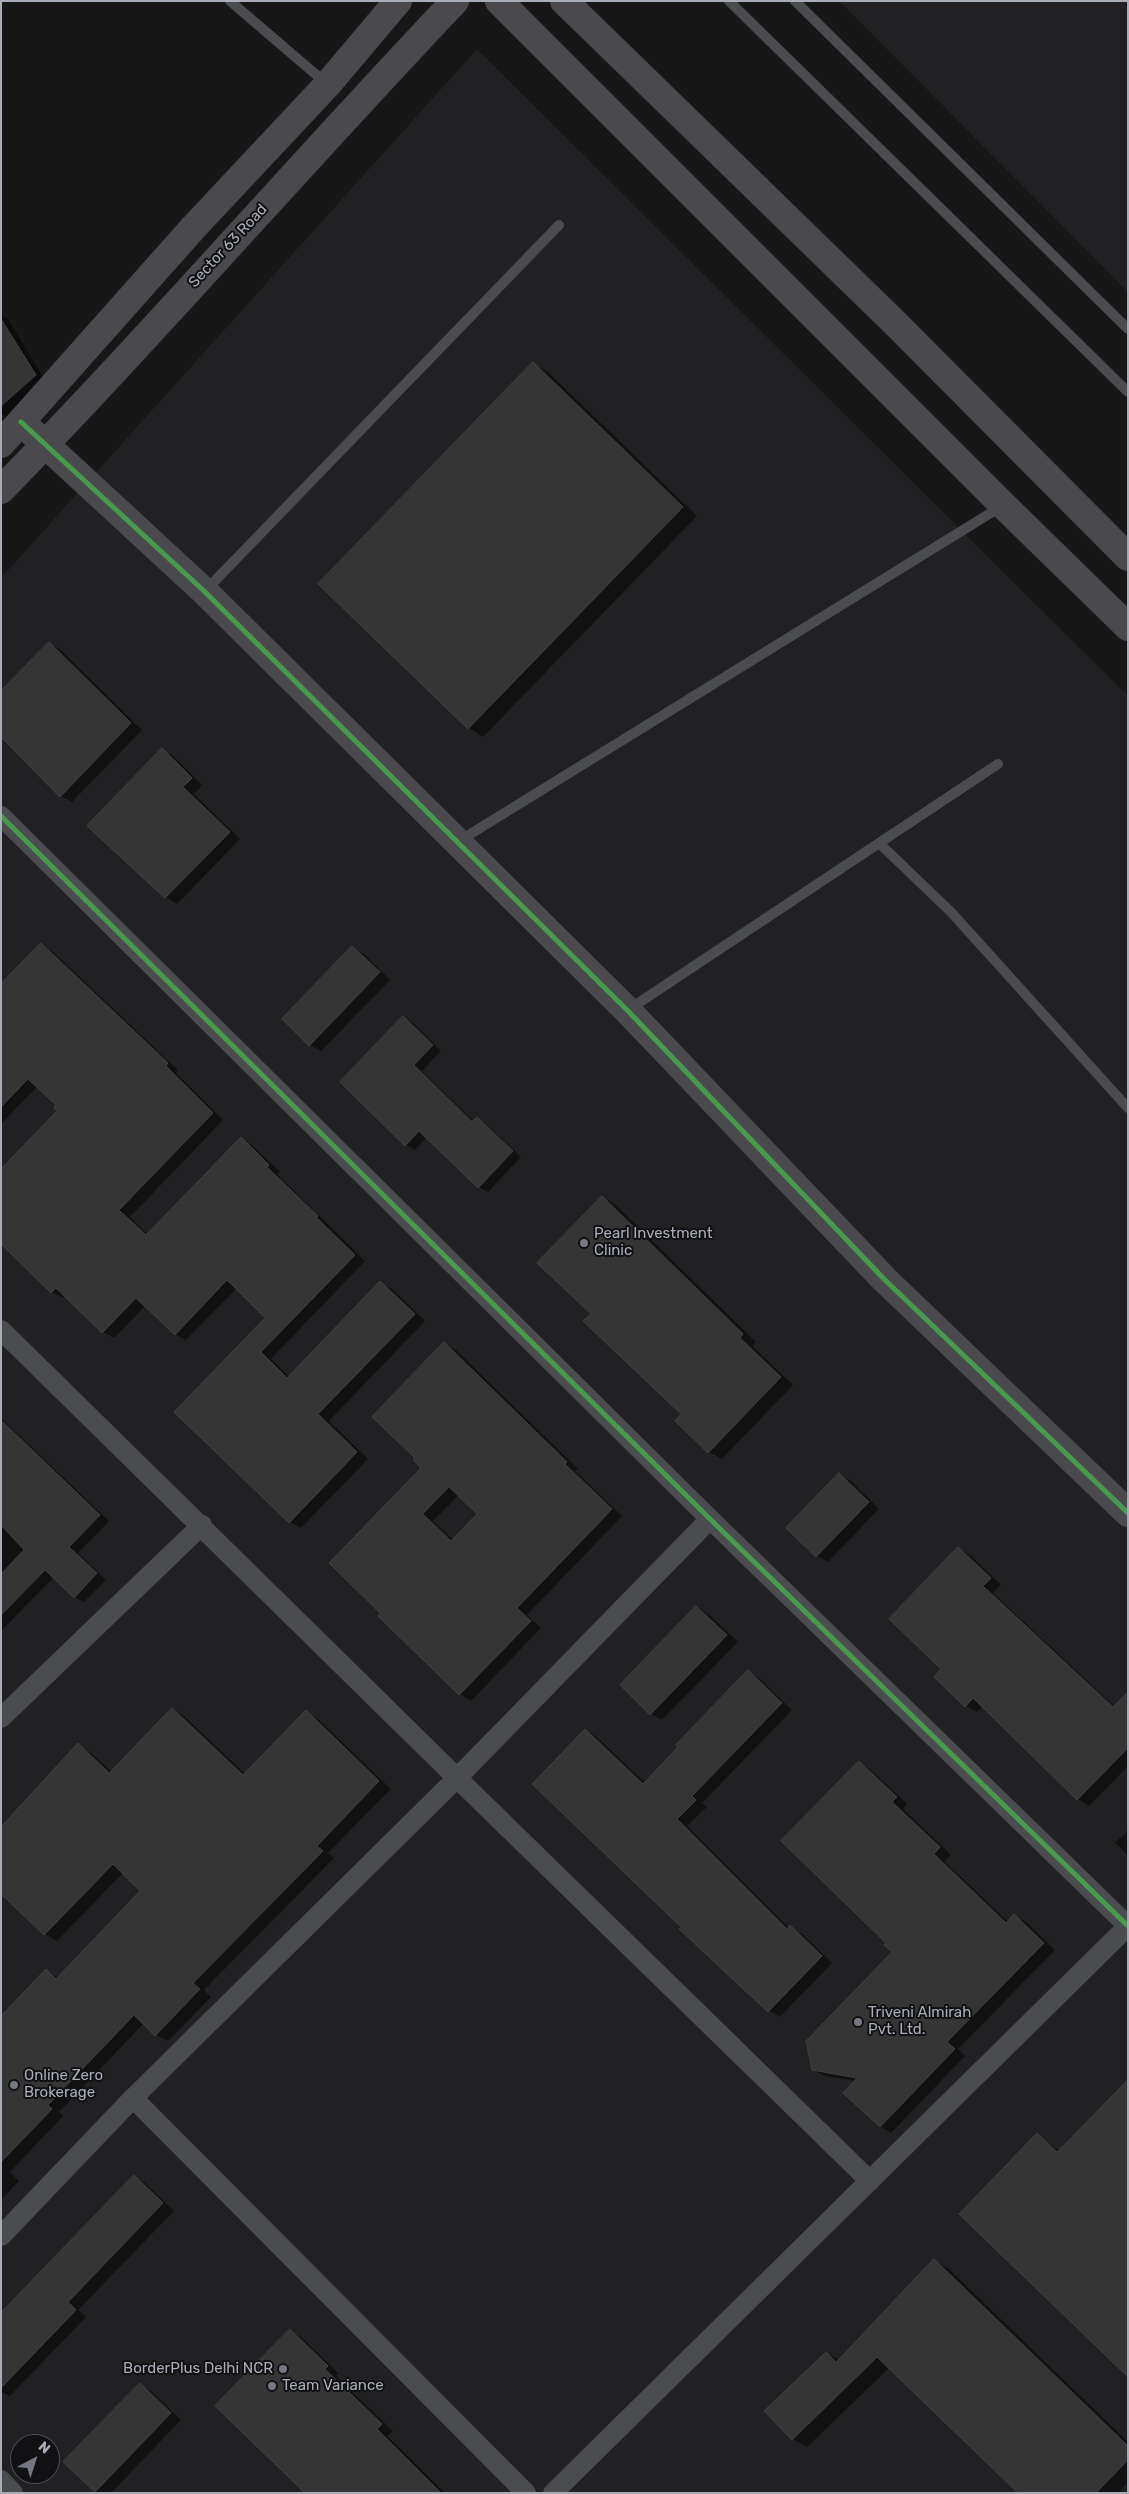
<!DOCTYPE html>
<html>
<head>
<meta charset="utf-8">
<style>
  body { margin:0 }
  #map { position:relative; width:1129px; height:2494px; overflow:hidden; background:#171717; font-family:Rubik,sans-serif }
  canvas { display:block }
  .frame { position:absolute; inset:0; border:2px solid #a8adb8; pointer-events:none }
  .north { position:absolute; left:10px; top:2434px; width:50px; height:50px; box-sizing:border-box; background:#111113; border:1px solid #4d4f55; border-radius:50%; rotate:40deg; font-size:14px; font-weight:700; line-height:20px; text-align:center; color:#a8adb8 }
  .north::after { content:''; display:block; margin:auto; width:18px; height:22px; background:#757880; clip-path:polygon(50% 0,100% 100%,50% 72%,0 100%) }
</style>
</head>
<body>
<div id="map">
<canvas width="1129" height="2494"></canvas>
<div class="frame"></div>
<div class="north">N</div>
</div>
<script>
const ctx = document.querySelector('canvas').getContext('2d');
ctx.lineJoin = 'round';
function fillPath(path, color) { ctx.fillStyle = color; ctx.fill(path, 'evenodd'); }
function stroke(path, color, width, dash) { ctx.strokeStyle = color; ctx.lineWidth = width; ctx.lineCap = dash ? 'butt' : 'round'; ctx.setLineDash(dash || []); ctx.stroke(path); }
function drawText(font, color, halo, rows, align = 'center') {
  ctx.font = font + ' Rubik,sans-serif'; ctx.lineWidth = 4; ctx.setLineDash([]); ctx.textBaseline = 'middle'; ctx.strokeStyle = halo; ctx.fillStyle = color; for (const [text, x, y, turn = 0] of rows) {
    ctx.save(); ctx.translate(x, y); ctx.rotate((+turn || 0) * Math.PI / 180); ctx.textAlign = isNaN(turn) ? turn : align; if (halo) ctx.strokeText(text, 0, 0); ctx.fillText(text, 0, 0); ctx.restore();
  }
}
const built = new Path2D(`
  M 839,1 L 1128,1 L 1128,292 Z
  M 477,49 L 1128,696 L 1128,2493 L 1,2493 L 1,578 ZM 20,2444 L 50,2444 L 50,2474 L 20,2474 Z`);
const shadow = new Path2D(`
  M 1,315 L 8,319 L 46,382 L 7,417 L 1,414 Z
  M 533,364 L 548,372 L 697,516 L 483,737 L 469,728 Z
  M 49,643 L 61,650 L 142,730 L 72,802 L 61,796 Z
  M 162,750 L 173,756 L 202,785 L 194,794 L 240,839 L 177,904 L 166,897 L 89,825 Z
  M 41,944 L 52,951 L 178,1070 L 176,1073 L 223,1120 L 130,1217 L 148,1235 L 241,1139 L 252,1145 L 280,1172 L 277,1174 L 365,1261 L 271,1359 L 290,1377 L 381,1283 L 392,1289 L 425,1321 L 329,1421 L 368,1459 L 301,1528 L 290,1522 L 176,1412 L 267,1318 L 237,1288 L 186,1340 L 175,1334 L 146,1305 L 114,1338 L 103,1332 L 65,1296 L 63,1298 L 52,1292 L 58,1105 L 38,1086 L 1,1124 L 1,986 Z
  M 353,948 L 364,954 L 390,980 L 321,1051 L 310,1045 Z
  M 404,1018 L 413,1023 L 441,1051 L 422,1071 L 474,1122 L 477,1119 L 486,1124 L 521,1157 L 488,1192 L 479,1187 L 427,1137 L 415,1150 L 406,1145 Z
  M 602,1197 L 616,1205 L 756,1342 L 752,1346 L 793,1385 L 722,1459 L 709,1452 L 683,1414 L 593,1314 Z
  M 444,1344 L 456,1350 L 578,1469 L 575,1471 L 622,1516 L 527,1615 L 541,1628 L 471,1701 L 460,1694 L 379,1616 L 422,1468 ZM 459,1495 L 478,1514 L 453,1540 L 433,1521 Z
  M 1,1418 L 109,1521 L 78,1553 L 106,1580 L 84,1602 L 74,1597 L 54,1577 L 1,1631 Z
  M 840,1475 L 851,1481 L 879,1509 L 828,1562 L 817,1556 Z
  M 959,1549 L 970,1555 L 1001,1585 L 993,1593 L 1115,1707 L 1128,1708 L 1128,1766 L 1089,1806 L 1078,1799 L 983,1706 L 977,1712 L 966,1706 L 943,1669 Z
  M 697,1607 L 708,1614 L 738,1642 L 662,1720 L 651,1714 Z
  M 748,1672 L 759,1678 L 792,1710 L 702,1803 L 707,1807 L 687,1826 L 789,1928 L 801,1933 L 832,1963 L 780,2017 L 768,2010 L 714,1961 L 635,1880 L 585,1730 L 597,1737 L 645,1783 Z
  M 173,1709 L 184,1716 L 245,1774 L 306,1712 L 318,1719 L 391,1789 L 328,1853 L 334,1858 L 204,1990 L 211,1997 L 168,2041 L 156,2035 L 144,2023 L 59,2112 L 63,2116 L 10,2172 L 19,2181 L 1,2200 L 1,2028 L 47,1971 L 58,1978 L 142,1891 L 123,1873 L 57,1941 L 45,1934 L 37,1792 L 35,1790 L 78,1745 L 90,1752 L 112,1772 Z
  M 859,1762 L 870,1769 L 907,1804 L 903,1809 L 951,1855 L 944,1861 L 1008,1922 L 1015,1916 L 1026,1922 L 1055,1950 L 958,2049 L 965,2056 L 891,2133 L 880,2126 L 856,2081 L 825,2076 L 813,2069 L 893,1952 L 887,1943 Z
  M 1128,1830 L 1128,1855 L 1115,1843 Z
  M 1037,2135 L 1060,2151 L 1128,2375 Z
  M 134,2176 L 145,2183 L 174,2211 L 78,2310 L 86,2317 L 10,2396 L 1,2392 L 1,2314 Z
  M 934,2261 L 949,2269 L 1128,2442 L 1128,2483 L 1118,2493 L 1020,2493 L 890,2367 L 807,2447 L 792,2439 L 826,2353 L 839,2360 Z
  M 290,2331 L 301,2337 L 338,2373 L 336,2376 L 393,2431 L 387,2436 L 445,2493 L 307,2493 Z
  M 140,2385 L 151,2391 L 181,2420 L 111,2493 L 99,2493 L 95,2491 Z`);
const building = new Path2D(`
  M 1,319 L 36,375 L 1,406 Z
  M 533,362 L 683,507 L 468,729 L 318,584 Z
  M 49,642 L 131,723 L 60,797 L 1,737 L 1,691 Z
  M 162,748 L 192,778 L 183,787 L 230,832 L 165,898 L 87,826 Z
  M 41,943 L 168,1063 L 166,1066 L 213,1113 L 119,1210 L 146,1235 L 241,1137 L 269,1165 L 267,1167 L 318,1216 L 316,1217 L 355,1255 L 261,1352 L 287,1378 L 380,1281 L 415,1314 L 318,1414 L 357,1452 L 289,1523 L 174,1412 L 265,1318 L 227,1280 L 175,1335 L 136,1298 L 102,1333 L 56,1288 L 51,1293 L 1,1244 L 1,1169 L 57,1111 L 54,1108 L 56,1105 L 28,1079 L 1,1107 L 1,984 Z
  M 352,946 L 380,972 L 309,1046 L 282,1019 Z
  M 403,1016 L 433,1045 L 414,1065 L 472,1122 L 477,1117 L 513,1151 L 478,1188 L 419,1131 L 405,1146 L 340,1082 Z
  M 602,1196 L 743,1334 L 740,1338 L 781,1377 L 708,1453 L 675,1421 L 681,1414 L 583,1321 L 591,1314 L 537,1263 Z
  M 444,1342 L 567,1462 L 565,1464 L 612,1509 L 517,1608 L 531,1621 L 459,1695 L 378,1616 L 380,1613 L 329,1563 L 421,1468 L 413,1460 L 415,1458 L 372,1417 ZM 449,1487 L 477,1514 L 451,1541 L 423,1514 Z
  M 1,1420 L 100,1515 L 69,1547 L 97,1573 L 74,1598 L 45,1570 L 1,1615 L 1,1574 L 24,1550 L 1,1525 Z
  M 839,1473 L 869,1502 L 816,1557 L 786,1528 Z
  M 958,1547 L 991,1578 L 983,1586 L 1113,1707 L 1128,1692 L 1128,1748 L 1077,1800 L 973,1698 L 965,1707 L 934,1677 L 941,1669 L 889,1619 Z
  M 696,1606 L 727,1635 L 650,1715 L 620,1685 Z
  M 748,1670 L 782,1703 L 692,1796 L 696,1800 L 677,1819 L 787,1929 L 790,1925 L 822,1956 L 768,2012 L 679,1929 L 681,1927 L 532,1784 L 585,1729 L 643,1784 L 678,1747 L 676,1745 Z
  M 172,1708 L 243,1775 L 306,1710 L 379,1781 L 317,1846 L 323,1851 L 193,1983 L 200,1989 L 155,2036 L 134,2015 L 48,2105 L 52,2109 L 1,2162 L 1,2016 L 46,1969 L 56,1979 L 140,1891 L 113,1864 L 44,1935 L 1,1894 L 1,1827 L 78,1743 L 109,1773 Z
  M 859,1761 L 897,1797 L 892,1802 L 940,1847 L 934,1854 L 1006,1923 L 1014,1914 L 1044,1943 L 947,2042 L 955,2049 L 880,2127 L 843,2093 L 857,2078 L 812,2070 L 806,2041 L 892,1952 L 884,1945 L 886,1943 L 781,1841 Z
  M 1128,2080 L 1128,2377 L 959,2214 L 1037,2133 L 1057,2152 Z
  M 134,2175 L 163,2203 L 68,2302 L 76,2310 L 1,2388 L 1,2313 Z
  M 934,2259 L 1128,2446 L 1128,2460 L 1096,2493 L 1018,2493 L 877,2357 L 792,2440 L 764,2411 L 826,2352 L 836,2362 Z
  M 290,2329 L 328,2366 L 325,2369 L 382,2424 L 377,2429 L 441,2493 L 305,2493 L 215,2406 Z
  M 140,2383 L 171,2413 L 95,2492 L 63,2462 Z`);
const lane = new Path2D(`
  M 230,1 L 327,84
  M 729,1 L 1128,392
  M 795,1 L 1128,329
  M 205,591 L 559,225
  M 459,841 L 1002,506
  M 879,843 L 951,912 L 1128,1108
  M 628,1010 L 998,764`);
const street = new Path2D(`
  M 1,816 L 710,1519 L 1128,1926
  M 1,1330 L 457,1778 L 870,2181
  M 1,1718 L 202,1525
  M 133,2098 L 526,2493
  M 1,2236 L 133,2098 L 457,1778 L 710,1519
  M 1,2480 L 13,2493
  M 553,2493 L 1128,1926`);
const secondary = new Path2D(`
  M 499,1 L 1003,505 L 1128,627
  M 564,1 L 894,322 L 1128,557
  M 21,422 L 204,591 L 628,1011 L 884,1279 L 1128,1513
  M 1,444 L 193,228 L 328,84 L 398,1
  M 1,490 C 156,331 302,162 455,1`);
const cycleway = new Path2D(`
  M 21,422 L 204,591 L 628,1011 L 884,1279 L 1128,1513
  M 1,816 L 710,1519 L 1128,1926`);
const markers = [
  [584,1243,5,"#757880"],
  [858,2022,5,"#757880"],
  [14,2085,5,"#757880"],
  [283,2369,5,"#757880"],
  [272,2386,5,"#757880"]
];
const streetNames = [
  ["Sector 63 Road",228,246,-47]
];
const poiNames = [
  ["Pearl Investment",594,1234],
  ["Clinic",594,1251],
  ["Triveni Almirah",868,2013],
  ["Pvt. Ltd.",868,2030],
  ["Online Zero",24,2076],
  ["Brokerage",24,2093],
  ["BorderPlus Delhi NCR",273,2369,"right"],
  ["Team Variance",282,2386]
];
fillPath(built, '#212123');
fillPath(shadow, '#0007');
fillPath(building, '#353536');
stroke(building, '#3f4043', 1);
stroke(lane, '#4b4c50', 10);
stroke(street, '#4b4c50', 20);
stroke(secondary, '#4a4a4e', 28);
stroke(cycleway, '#469c4c', 5);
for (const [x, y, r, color] of markers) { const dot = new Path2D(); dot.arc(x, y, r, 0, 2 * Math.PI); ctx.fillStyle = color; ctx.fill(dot); stroke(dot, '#111113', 2); }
drawText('15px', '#a8adb8', '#111113', streetNames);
drawText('15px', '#a8adb8', '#111113', poiNames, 'left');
</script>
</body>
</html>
